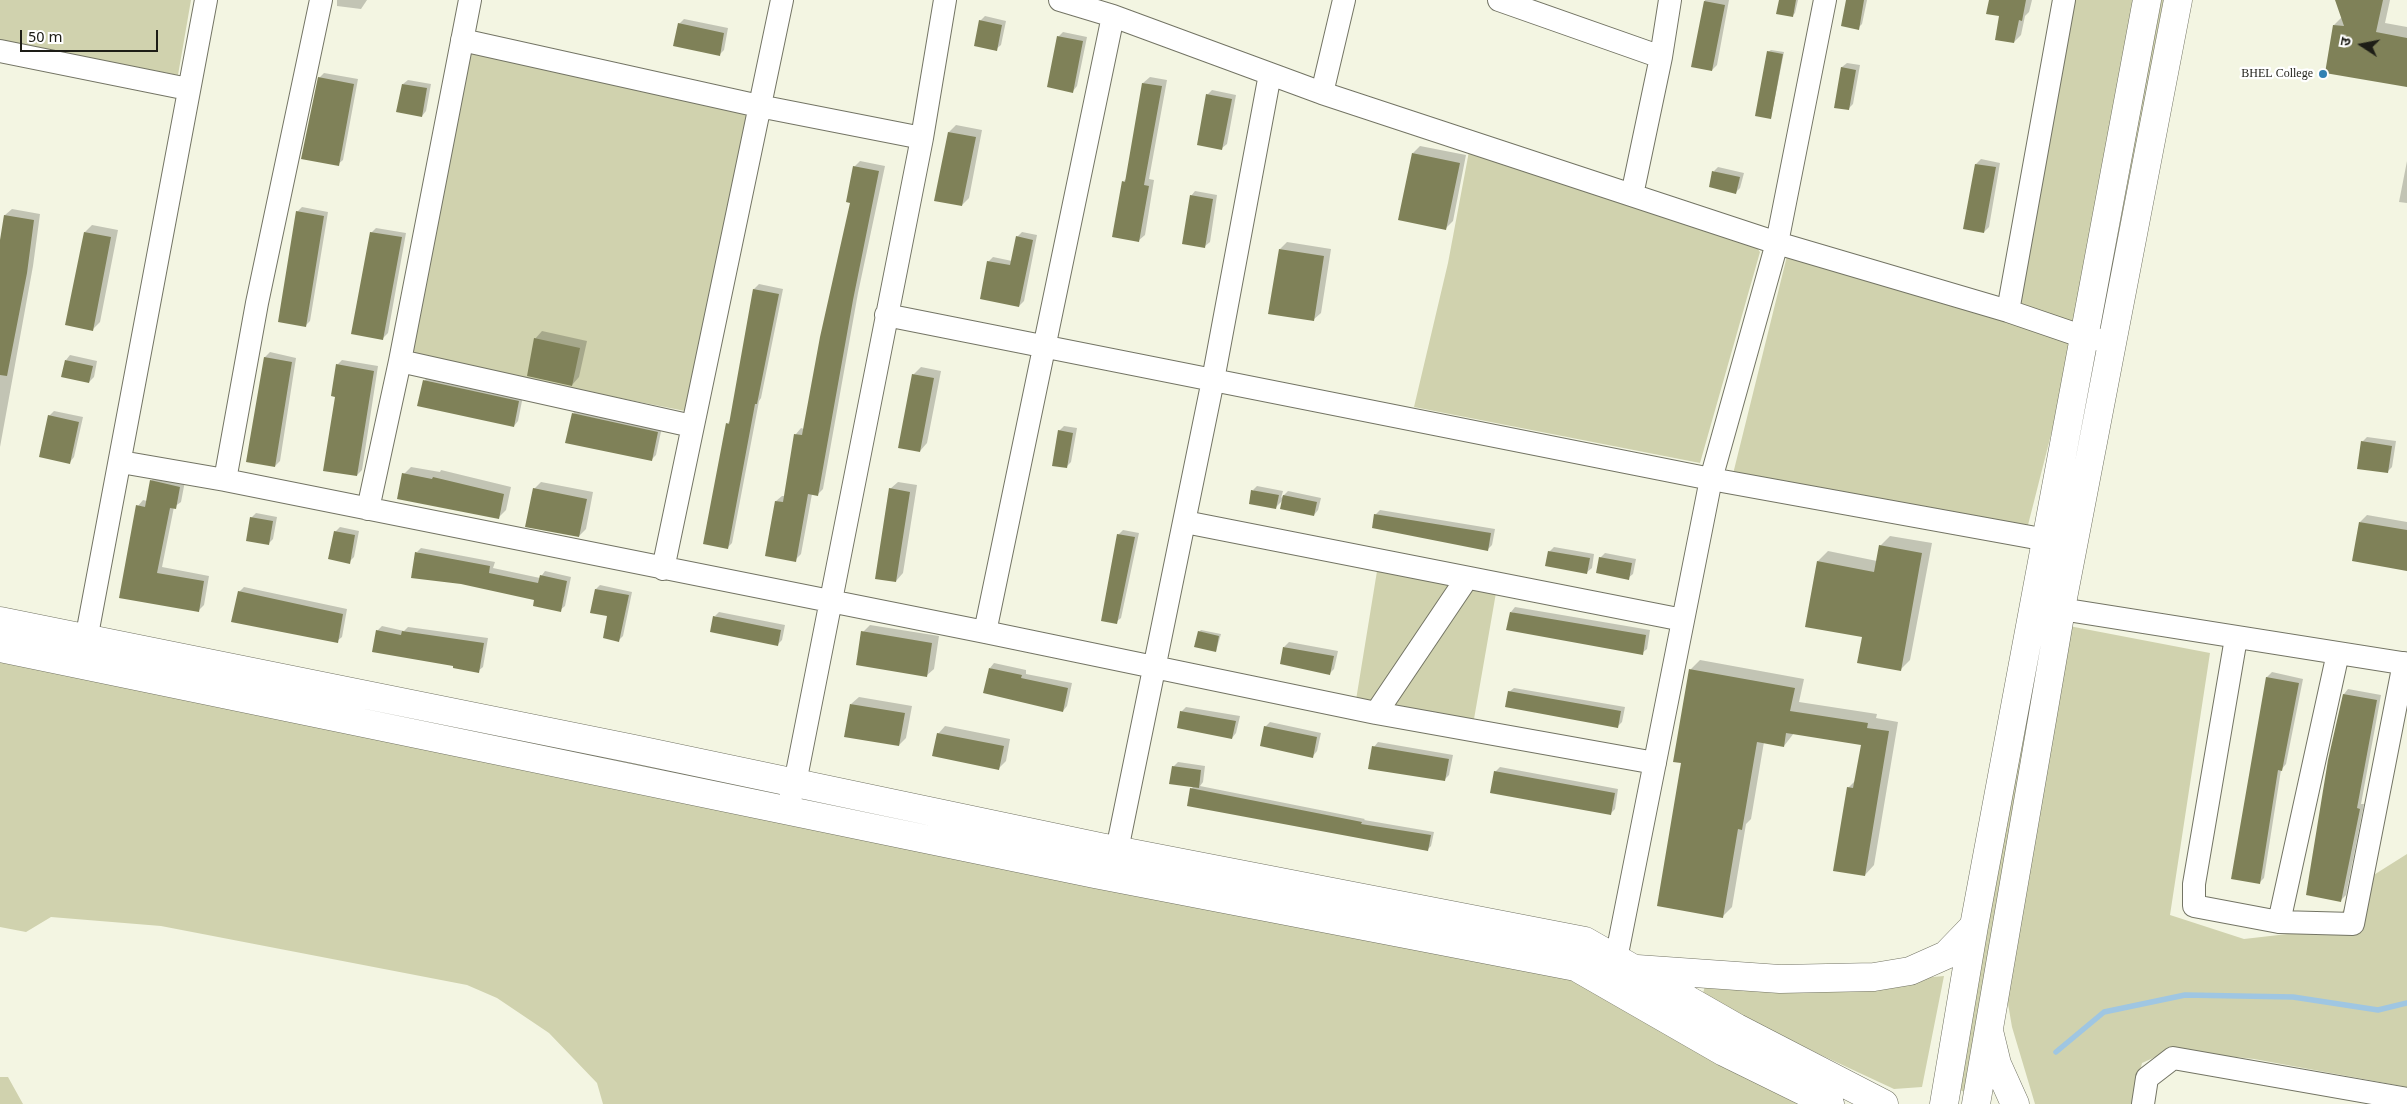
<!DOCTYPE html>
<html>
<head>
<meta charset="utf-8">
<style>
  body { margin:0 }
  #map { position:relative; width:2407px; height:1104px; overflow:hidden; background:#f3f5e2; font-family:Georgia,"Noto Sans Devanagari",serif }
  canvas { display:block }
  .north { position:absolute; left:2337px; top:20px; width:50px; height:50px; -webkit-text-stroke:4px #fff; paint-order:stroke; rotate:281deg; font-size:14px; font-weight:700; line-height:20px; text-align:center; color:#1d1d16 }
  .north::after { content:''; display:block; margin:auto; width:18px; height:22px; background:#1d1d16; clip-path:polygon(50% 0,100% 100%,50% 72%,0 100%) }
  .scale { position:absolute; left:20px; top:30px; width:138px; height:22px; box-sizing:border-box; border:2px solid #1d1d16; border-top:0; padding-left:6px; font-size:15px; line-height:18px; white-space:nowrap; color:#1d1d16; -webkit-text-stroke:4px #fff; paint-order:stroke }
</style>
</head>
<body>
<div id="map">
<canvas width="2407" height="1104"></canvas>
<div class="north">उ</div>
<div class="scale">50 m</div>
</div>
<script>
const ctx = document.querySelector('canvas').getContext('2d');
ctx.lineJoin = 'round';
function fillPath(path, color) { ctx.fillStyle = color; ctx.fill(path, 'evenodd'); }
function stroke(path, color, width, dash) { ctx.strokeStyle = color; ctx.lineWidth = width; ctx.lineCap = dash ? 'butt' : 'round'; ctx.setLineDash(dash || []); ctx.stroke(path); }
function drawText(font, color, halo, rows, align = 'center') {
  ctx.font = font + ' Georgia,serif'; ctx.lineWidth = 4.5; ctx.setLineDash([]); ctx.textBaseline = 'middle'; ctx.strokeStyle = halo; ctx.fillStyle = color; for (const [text, x, y, turn = 0] of rows) {
    ctx.save(); ctx.translate(x, y); ctx.rotate((+turn || 0) * Math.PI / 180); ctx.textAlign = isNaN(turn) ? turn : align; if (halo) ctx.strokeText(text, 0, 0); ctx.fillText(text, 0, 0); ctx.restore();
  }
}
const green = new Path2D(`
  M 0,0 L 191,0 L 178,75 L 0,41 Z
  M 2067,0 L 2134,0 L 2077,324 L 2013,303 Z
  M 2160,0 L 2169,0 L 2108,332 L 2100,331 Z
  M 467,46 L 747,113 L 690,412 L 408,356 Z
  M 1470,146 L 1750,238 L 1760,252 L 1700,463 L 1414,407 L 1448,263 Z
  M 1787,256 L 2075,340 L 2028,525 L 1733,474 Z
  M 1378,565 L 1497,587 L 1474,719 L 1356,700 Z
  M 2046,612 L 2054,614 L 1966,1092 L 1958,1090 Z
  M 2069,626 L 2210,653 L 2170,915 L 2244,939 L 2331,929 L 2361,883 L 2407,854 L 2407,1087 L 2254,1059 L 2171,1050 L 2142,1063 L 2132,1104 L 2035,1104 L 2012,1027 L 2006,992 Z
  M 0,661 L 1565,975 L 1802,1104 L 603,1104 L 597,1083 L 549,1033 L 497,998 L 467,985 L 161,926 L 51,917 L 26,932 L 0,927 Z
  M 1944,976 L 1922,1087 L 1894,1089 L 1821,1055 L 1702,996 L 1706,983 L 1801,989 Z
  M 0,1077 L 8,1077 L 23,1104 L 0,1104 Z`);
const shadow = new Path2D(`
  M 337,0 L 367,0 L 361,9 L 337,6 Z
  M 1705,0 L 1729,0 L 1717,65 L 1712,70 L 1692,66 Z
  M 1780,0 L 1798,0 L 1795,13 L 1792,16 Z
  M 1847,0 L 1867,0 L 1862,24 L 1858,28 Z
  M 1990,0 L 2032,0 L 2029,12 L 2025,16 L 2021,35 L 2014,42 Z
  M 2339,0 L 2390,0 L 2385,23 L 2407,27 L 2407,86 L 2334,25 L 2342,17 Z
  M 985,16 L 1006,21 L 1001,45 L 996,49 L 980,21 Z
  M 684,19 L 728,28 L 724,50 L 719,55 L 679,24 Z
  M 1063,32 L 1087,37 L 1077,86 L 1073,91 L 1058,37 Z
  M 1771,50 L 1784,52 L 1771,118 L 1768,52 Z
  M 1847,63 L 1860,65 L 1853,104 L 1848,109 L 1842,67 Z
  M 324,73 L 358,79 L 343,160 L 338,164 L 319,78 Z
  M 1150,77 L 1167,80 L 1149,179 L 1154,180 L 1145,235 L 1138,241 L 1123,182 L 1127,178 L 1143,83 Z
  M 408,80 L 431,84 L 426,111 L 422,116 L 403,84 Z
  M 1212,90 L 1236,95 L 1227,144 L 1222,148 L 1207,95 Z
  M 956,125 L 982,130 L 969,198 L 962,205 L 949,132 Z
  M 1420,146 L 1466,155 L 1453,221 L 1445,229 L 1413,153 Z
  M 1981,159 L 2000,163 L 1989,227 L 1984,232 L 1976,164 Z
  M 860,161 L 885,166 L 858,293 L 823,489 L 817,495 L 812,494 L 801,554 L 795,560 L 776,501 L 782,496 L 785,496 L 796,434 L 801,428 L 804,429 L 851,202 L 854,167 Z
  M 2407,161 L 2407,203 L 2399,202 Z
  M 1718,167 L 1744,173 L 1740,188 L 1735,193 L 1714,171 Z
  M 1195,191 L 1217,195 L 1210,242 L 1205,246 L 1191,196 Z
  M 302,207 L 328,212 L 310,321 L 305,326 L 297,212 Z
  M 12,209 L 40,214 L 33,266 L 0,447 L 0,249 L 5,215 Z
  M 92,225 L 118,230 L 100,322 L 93,329 L 67,324 L 85,232 Z
  M 376,228 L 406,233 L 388,333 L 383,338 L 371,233 Z
  M 1022,232 L 1037,235 L 1024,301 L 1019,306 L 988,262 L 993,257 L 1012,261 L 1017,237 Z
  M 1287,242 L 1331,249 L 1321,313 L 1313,320 L 1280,249 Z
  M 759,284 L 783,289 L 761,398 L 759,401 L 732,543 L 727,548 L 727,424 L 731,420 L 754,289 Z
  M 542,331 L 587,341 L 579,377 L 572,385 L 535,339 Z
  M 270,352 L 296,358 L 280,461 L 275,466 L 247,461 L 265,357 Z
  M 70,355 L 97,361 L 94,377 L 89,382 L 66,360 Z
  M 342,360 L 378,366 L 362,470 L 357,475 L 336,396 L 337,365 Z
  M 921,367 L 941,371 L 927,443 L 920,451 L 913,375 Z
  M 429,376 L 523,396 L 518,421 L 514,426 L 419,405 L 425,380 Z
  M 578,409 L 662,427 L 656,455 L 651,460 L 573,413 Z
  M 54,411 L 83,417 L 74,457 L 70,462 L 49,416 Z
  M 1064,426 L 1077,428 L 1071,462 L 1066,467 L 1059,431 Z
  M 2367,437 L 2396,441 L 2392,467 L 2387,472 L 2362,442 Z
  M 411,467 L 440,472 L 441,470 L 511,487 L 506,510 L 498,518 L 404,474 Z
  M 157,475 L 185,481 L 181,502 L 174,507 L 162,567 L 209,576 L 204,605 L 198,611 L 120,597 L 138,506 L 143,500 L 147,501 L 151,481 Z
  M 541,482 L 593,492 L 586,529 L 579,536 L 534,489 Z
  M 898,482 L 917,485 L 903,573 L 896,581 L 890,489 Z
  M 1257,486 L 1283,491 L 1281,498 L 1288,491 L 1321,498 L 1318,510 L 1314,515 L 1283,500 L 1275,508 L 1253,490 Z
  M 1380,510 L 1495,529 L 1492,545 L 1487,550 L 1375,515 Z
  M 256,513 L 277,517 L 273,539 L 268,544 L 251,518 Z
  M 2367,515 L 2407,522 L 2407,568 L 2360,522 Z
  M 340,527 L 359,531 L 354,557 L 349,562 L 335,532 Z
  M 1123,530 L 1139,533 L 1121,618 L 1116,622 L 1118,535 Z
  M 1890,536 L 1932,543 L 1910,660 L 1900,670 L 1863,636 L 1818,561 L 1828,551 L 1877,561 L 1880,546 Z
  M 1554,547 L 1594,554 L 1592,568 L 1587,572 L 1549,552 Z
  M 421,548 L 495,562 L 493,568 L 540,578 L 545,571 L 571,577 L 565,606 L 560,610 L 417,552 Z
  M 1605,553 L 1636,559 L 1633,574 L 1628,578 L 1600,558 Z
  M 600,585 L 632,592 L 623,636 L 619,640 L 596,589 Z
  M 244,587 L 347,609 L 342,637 L 337,641 L 239,592 Z
  M 1515,607 L 1650,630 L 1647,649 L 1642,653 L 1511,612 Z
  M 719,612 L 785,625 L 782,640 L 777,645 L 715,616 Z
  M 870,625 L 939,636 L 934,669 L 926,676 L 863,632 Z
  M 382,626 L 404,631 L 408,627 L 488,638 L 483,667 L 478,671 L 455,665 L 377,631 Z
  M 1201,630 L 1221,634 L 1216,651 L 1199,632 Z
  M 1289,642 L 1338,651 L 1334,669 L 1330,673 L 1284,647 Z
  M 1700,660 L 1804,679 L 1799,702 L 1877,714 L 1876,718 L 1898,722 L 1874,865 L 1865,875 L 1848,788 L 1856,780 L 1862,744 L 1794,733 L 1784,746 L 1764,742 L 1751,819 L 1746,824 L 1732,907 L 1723,916 L 1682,762 L 1691,669 Z
  M 994,663 L 1026,670 L 1026,674 L 1072,683 L 1067,706 L 1063,711 L 990,668 Z
  M 2272,672 L 2303,679 L 2286,764 L 2281,770 L 2264,878 L 2259,883 L 2267,677 Z
  M 1514,688 L 1625,707 L 1622,722 L 1618,726 L 1509,692 Z
  M 2348,689 L 2381,695 L 2361,804 L 2364,804 L 2346,895 L 2341,900 L 2344,694 Z
  M 859,697 L 912,706 L 906,738 L 899,745 L 851,704 Z
  M 1186,707 L 1240,716 L 1236,733 L 1232,738 L 1181,712 Z
  M 1270,722 L 1321,733 L 1317,751 L 1313,756 L 1265,727 Z
  M 945,726 L 1010,739 L 1006,761 L 999,768 L 938,734 Z
  M 1378,742 L 1453,755 L 1449,775 L 1444,780 L 1374,747 Z
  M 1178,762 L 1205,766 L 1203,782 L 1200,786 L 1365,819 L 1364,820 L 1434,832 L 1431,846 L 1427,850 L 1191,789 L 1194,786 L 1173,767 Z
  M 1500,767 L 1618,789 L 1615,809 L 1610,814 L 1495,772 Z`);
const stream = new Path2D(`
  M 2056,1052 L 2104,1012 L 2185,995 L 2293,997 L 2378,1010 L 2407,1003`);
const building = new Path2D(`
  M 1779,0 L 1796,0 L 1793,17 L 1776,14 Z
  M 1846,0 L 1864,0 L 1859,30 L 1841,26 Z
  M 1989,0 L 2026,0 L 2022,21 L 2019,20 L 2014,43 L 1995,40 L 1999,16 L 1986,14 Z
  M 2335,0 L 2383,0 L 2376,32 L 2407,38 L 2407,87 L 2325,73 L 2333,25 L 2344,26 Z
  M 1704,1 L 1725,5 L 1712,71 L 1691,67 Z
  M 979,20 L 1002,25 L 997,51 L 974,46 Z
  M 678,23 L 724,33 L 720,56 L 673,46 Z
  M 1057,36 L 1083,41 L 1073,93 L 1047,87 Z
  M 1767,51 L 1783,54 L 1771,119 L 1755,116 Z
  M 1841,67 L 1856,70 L 1849,110 L 1834,108 Z
  M 318,77 L 354,84 L 339,166 L 301,159 Z
  M 1142,83 L 1162,86 L 1144,185 L 1149,186 L 1139,242 L 1112,237 L 1122,181 L 1125,182 Z
  M 402,84 L 427,88 L 422,117 L 396,112 Z
  M 1206,94 L 1232,99 L 1222,150 L 1197,145 Z
  M 948,132 L 976,137 L 962,206 L 934,201 Z
  M 1412,153 L 1460,163 L 1446,230 L 1398,220 Z
  M 1975,164 L 1996,167 L 1984,233 L 1963,229 Z
  M 853,166 L 879,171 L 853,300 L 818,496 L 808,494 L 796,562 L 765,556 L 775,501 L 783,502 L 794,434 L 802,435 L 820,337 L 850,203 L 846,202 Z
  M 1712,171 L 1740,177 L 1736,194 L 1709,187 Z
  M 1190,195 L 1213,199 L 1205,248 L 1182,244 Z
  M 296,211 L 324,216 L 306,327 L 278,322 Z
  M 4,215 L 34,220 L 27,273 L 7,376 L 0,375 L 0,240 Z
  M 84,232 L 111,237 L 93,331 L 65,325 Z
  M 370,232 L 402,237 L 383,340 L 351,334 Z
  M 1016,236 L 1033,240 L 1019,307 L 980,299 L 987,261 L 1010,265 Z
  M 1279,249 L 1324,256 L 1314,321 L 1268,314 Z
  M 753,289 L 779,294 L 757,404 L 755,404 L 728,549 L 703,544 L 726,423 L 729,424 Z
  M 534,338 L 580,348 L 572,386 L 527,376 Z
  M 264,357 L 292,362 L 275,467 L 246,462 Z
  M 65,360 L 93,366 L 89,383 L 61,377 Z
  M 336,364 L 374,371 L 357,476 L 323,471 L 335,397 L 331,396 Z
  M 912,374 L 934,378 L 920,452 L 898,448 Z
  M 423,380 L 519,401 L 514,427 L 417,406 Z
  M 572,413 L 658,432 L 652,461 L 565,443 Z
  M 48,415 L 79,422 L 70,464 L 39,457 Z
  M 1058,430 L 1073,433 L 1067,468 L 1052,466 Z
  M 2361,441 L 2392,446 L 2388,473 L 2357,469 Z
  M 402,473 L 432,479 L 433,477 L 504,494 L 499,519 L 397,499 Z
  M 150,480 L 180,487 L 176,509 L 170,508 L 157,573 L 204,581 L 199,612 L 119,598 L 136,505 L 145,507 Z
  M 533,488 L 587,499 L 579,537 L 525,527 Z
  M 889,488 L 910,492 L 896,582 L 875,579 Z
  M 1251,490 L 1279,495 L 1276,509 L 1249,504 Z
  M 1283,495 L 1317,502 L 1314,516 L 1280,509 Z
  M 1374,514 L 1491,533 L 1488,551 L 1372,528 Z
  M 250,517 L 273,521 L 269,545 L 246,541 Z
  M 2359,522 L 2407,530 L 2407,571 L 2352,561 Z
  M 334,531 L 355,535 L 350,564 L 328,559 Z
  M 1117,534 L 1135,537 L 1117,624 L 1101,621 Z
  M 1879,545 L 1922,553 L 1901,671 L 1857,663 L 1862,637 L 1805,627 L 1817,561 L 1874,572 Z
  M 1548,551 L 1590,558 L 1587,574 L 1545,566 Z
  M 415,552 L 490,566 L 489,573 L 538,583 L 540,575 L 567,581 L 561,612 L 533,606 L 534,600 L 461,584 L 411,578 Z
  M 1599,557 L 1632,563 L 1629,580 L 1596,573 Z
  M 595,589 L 629,595 L 619,642 L 603,638 L 607,616 L 590,613 Z
  M 238,591 L 343,614 L 338,643 L 231,622 Z
  M 1510,612 L 1646,635 L 1643,655 L 1506,630 Z
  M 713,616 L 781,630 L 778,646 L 710,632 Z
  M 376,630 L 401,635 L 402,631 L 484,643 L 479,673 L 453,668 L 453,666 L 372,652 Z
  M 861,631 L 932,643 L 927,677 L 856,665 Z
  M 1198,631 L 1219,636 L 1216,652 L 1194,647 Z
  M 1283,647 L 1334,656 L 1330,675 L 1280,664 Z
  M 989,668 L 1022,675 L 1021,678 L 1068,688 L 1063,712 L 983,693 Z
  M 1689,669 L 1795,688 L 1790,711 L 1868,723 L 1867,728 L 1889,731 L 1865,876 L 1833,871 L 1847,787 L 1853,788 L 1861,745 L 1786,733 L 1784,747 L 1757,742 L 1742,830 L 1738,829 L 1723,918 L 1657,906 L 1681,763 L 1673,762 Z
  M 2266,677 L 2299,683 L 2282,771 L 2278,770 L 2260,884 L 2231,879 Z
  M 1508,691 L 1621,711 L 1618,728 L 1505,707 Z
  M 2343,694 L 2377,700 L 2357,808 L 2360,809 L 2341,902 L 2306,895 L 2328,760 Z
  M 850,704 L 905,713 L 899,746 L 844,737 Z
  M 1180,711 L 1236,721 L 1232,739 L 1177,728 Z
  M 1264,726 L 1317,737 L 1313,758 L 1260,746 Z
  M 937,733 L 1004,746 L 999,770 L 932,756 Z
  M 1372,746 L 1449,759 L 1445,781 L 1368,769 Z
  M 1172,766 L 1201,770 L 1199,788 L 1169,784 Z
  M 1494,771 L 1615,793 L 1611,815 L 1490,793 Z
  M 1190,788 L 1362,822 L 1361,824 L 1431,835 L 1428,851 L 1187,806 Z`);
const street = new Path2D(`
  M 1060,0 L 1113,16 L 1322,93 L 1777,243 L 2008,311 L 2084,337 L 2112,342
  M 1499,0 L 1661,57
  M 462,40 L 759,106 L 922,138
  M 0,51 L 188,89
  M 1322,93 L 1344,0
  M 1632,195 L 1661,57 L 1670,0
  M 2008,311 L 2064,0
  M 886,315 L 1711,479 L 2047,540 L 2063,541
  M 400,361 L 692,426
  M 121,462 L 225,480 L 985,632 L 1376,713 L 1655,763
  M 225,480 L 257,303 L 321,0
  M 368,509 L 400,361 L 470,0
  M 1185,522 L 1683,620
  M 663,569 L 782,0
  M 2061,609 L 2407,664
  M 985,632 L 1113,16
  M 2236,638 L 2194,884 L 2194,906 L 2279,922 L 2353,924 L 2404,663
  M 83,656 L 206,0
  M 1376,713 L 1467,578
  M 790,799 L 795,783 L 922,138 L 945,0
  M 1117,850 L 1213,380 L 1270,74
  M 2279,922 L 2338,653
  M 1610,972 L 1616,959 L 1711,479 L 1777,243 L 1825,0
  M 2143,1104 L 2147,1078 L 2173,1058 L 2407,1099`);
const secondary = new Path2D(`
  M 0,621 L 634,749 L 1100,847 L 1585,941 L 1737,1028 L 1884,1104
  M 0,648 L 1095,874 L 1576,967 L 1724,1052 L 1830,1104
  M 1637,969 L 1780,979 L 1874,977 L 1910,971 L 1946,955 L 1974,926
  M 1990,1035 L 1997,1064 L 2015,1104
  M 1944,1104 L 1974,926 L 2147,0
  M 1976,1104 L 2063,598 L 2178,0`);
const markers = [
  [2323,74,5,"#3281b3"]
];
const poiNames = [
  ["BHEL College",2313,74]
];
fillPath(green, '#d0d2ae');
fillPath(shadow, '#0003');
stroke(stream, '#9fc6e2', 5.5);
fillPath(building, '#7f8158');
stroke(street, '#737464', 24);
stroke(secondary, '#737464', 29);
stroke(street, '#fff', 22);
stroke(secondary, '#fff', 28);
for (const [x, y, r, color] of markers) { const dot = new Path2D(); dot.arc(x, y, r, 0, 2 * Math.PI); ctx.fillStyle = color; ctx.fill(dot); stroke(dot, '#fff', 2); }
drawText('12px', '#1d1d16', '#fff', poiNames, 'right');
</script>
</body>
</html>
